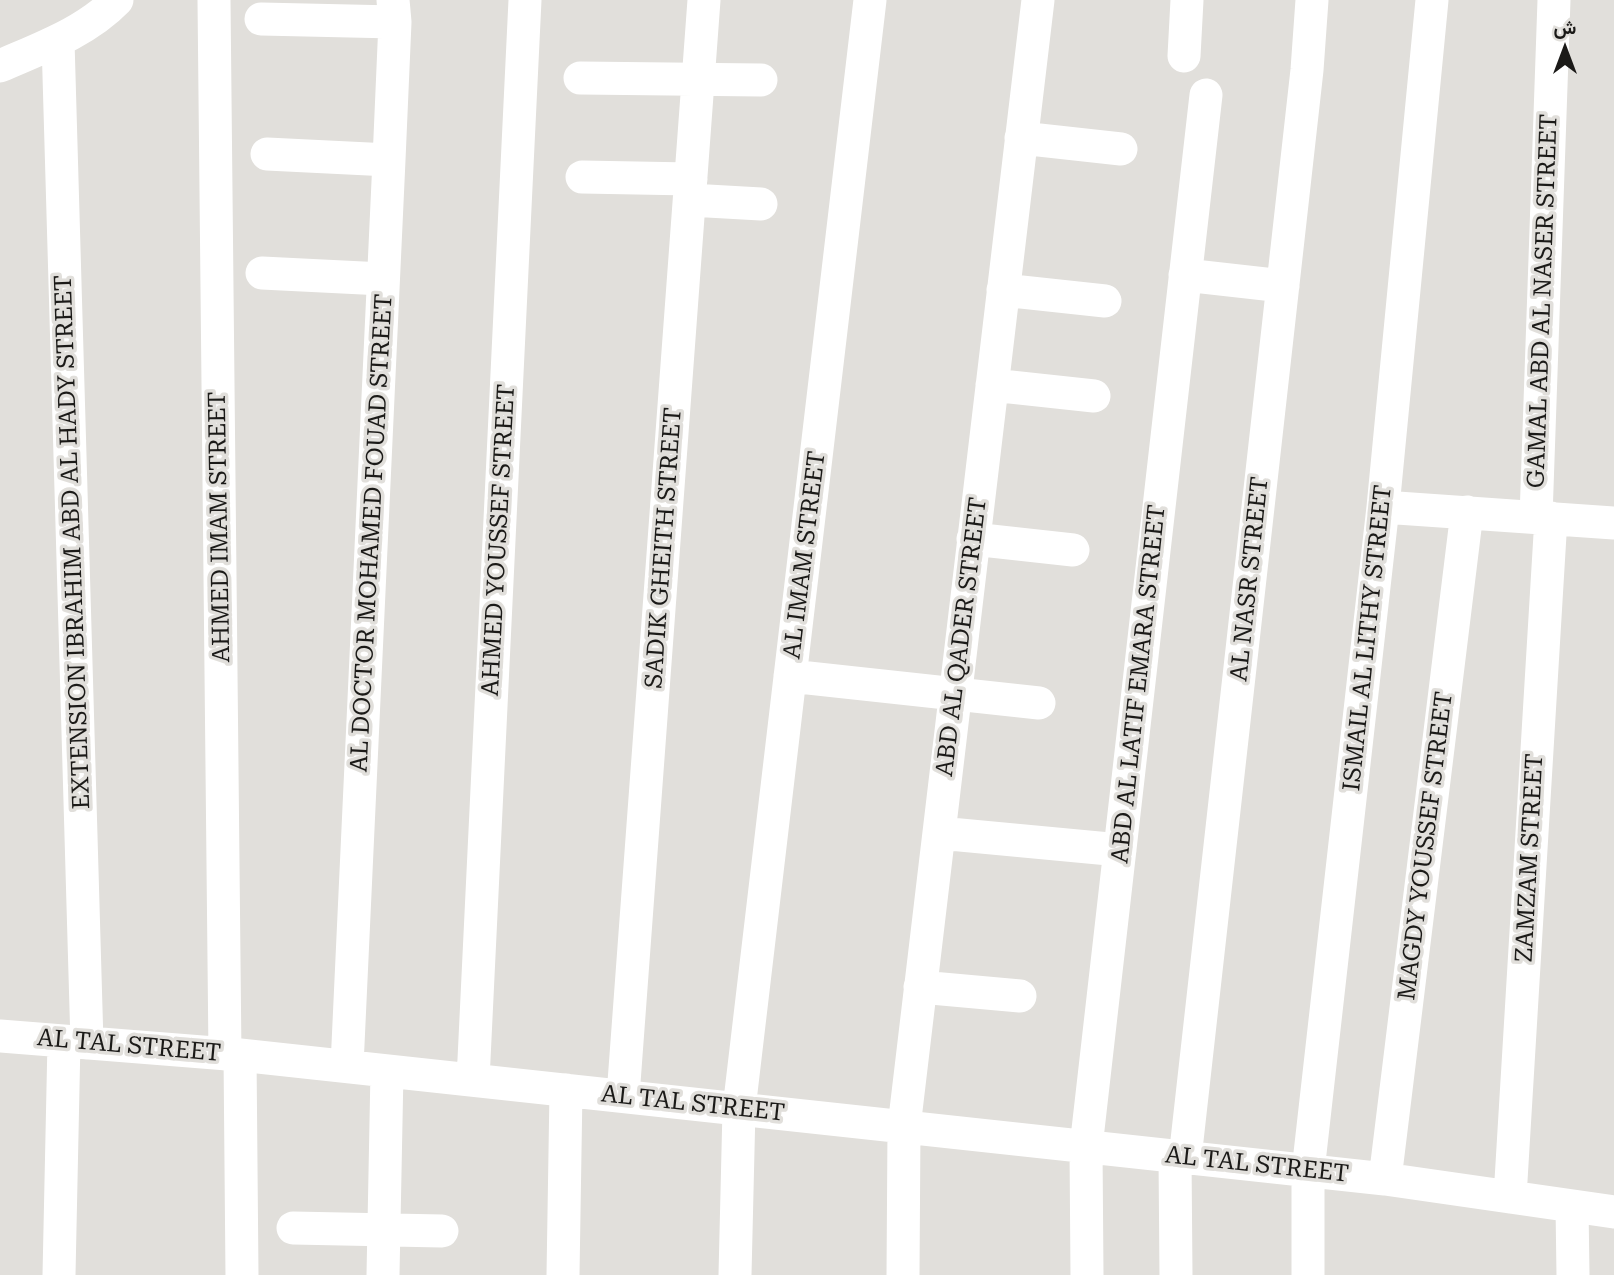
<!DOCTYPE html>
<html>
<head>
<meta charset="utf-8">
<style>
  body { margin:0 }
  #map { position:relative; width:1614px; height:1275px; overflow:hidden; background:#e1dfdb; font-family:"Roboto Serif",Vazirmatn,serif }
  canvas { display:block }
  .north { position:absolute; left:1530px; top:14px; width:70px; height:70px; -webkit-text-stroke:5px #e1dfdb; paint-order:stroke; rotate:0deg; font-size:19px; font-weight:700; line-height:28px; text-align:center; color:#1b1a18 }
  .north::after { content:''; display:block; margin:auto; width:24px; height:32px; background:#1b1a18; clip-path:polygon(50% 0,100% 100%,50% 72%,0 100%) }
</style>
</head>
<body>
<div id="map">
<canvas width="1614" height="1275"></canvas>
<div class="north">ش</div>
</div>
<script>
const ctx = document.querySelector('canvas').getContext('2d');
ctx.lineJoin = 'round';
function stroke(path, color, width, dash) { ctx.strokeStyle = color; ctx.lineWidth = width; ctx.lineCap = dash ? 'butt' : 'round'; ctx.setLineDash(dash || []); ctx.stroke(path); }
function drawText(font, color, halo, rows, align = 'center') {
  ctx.font = font + ' "Roboto Serif",serif'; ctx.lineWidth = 7; ctx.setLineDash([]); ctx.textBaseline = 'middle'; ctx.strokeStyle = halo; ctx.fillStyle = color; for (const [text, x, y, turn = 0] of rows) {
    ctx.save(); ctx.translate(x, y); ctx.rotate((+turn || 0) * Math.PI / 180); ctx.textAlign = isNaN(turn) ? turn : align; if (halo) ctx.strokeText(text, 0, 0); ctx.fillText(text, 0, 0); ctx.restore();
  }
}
const minor = new Path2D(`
  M 214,0 L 225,1054
  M 261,19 L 395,22
  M 58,41 L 87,1043
  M 1184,56 L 1187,0
  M 0,66 C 41,48 86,32 117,0
  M 580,78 L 761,80
  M 1021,138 L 1121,149
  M 267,154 L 389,160
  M 582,177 L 691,179
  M 690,200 L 761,204
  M 262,273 L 383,279
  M 1185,275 L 1283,286
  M 1003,290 L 1105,301
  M 992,385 L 1094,396
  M 1383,507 L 1614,523
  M 1536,517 L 1554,0
  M 973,539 L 1073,550
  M 790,676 L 1039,703
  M 939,833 L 1120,850
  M 920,987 L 1020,996
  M 0,1036 L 240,1055 L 1385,1179 L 1614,1212
  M 240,1055 L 242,1275
  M 347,1066 L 389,160 L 395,22 L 393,0
  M 473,1080 L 525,0
  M 623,1096 L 704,0
  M 1175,1157 L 1176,1275
  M 1185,1158 L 1307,70 L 1312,0
  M 1385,1179 L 1467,512
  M 1510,1197 L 1551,518
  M 1572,1206 L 1573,1275
  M 293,1228 L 442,1231
  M 59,1275 L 64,1041
  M 383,1275 L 387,1071
  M 563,1275 L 566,1090
  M 735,1275 L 739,1109 L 870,0
  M 903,1275 L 904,1127 L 1038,0
  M 1087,1275 L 1086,1147 L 1206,95
  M 1308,1275 L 1308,1171 L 1383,507 L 1432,0`);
const streetNames = [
  ["GAMAL ABD AL NASER STREET",1543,301,-88],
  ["AHMED IMAM STREET",220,527,-91],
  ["AL DOCTOR MOHAMED FOUAD STREET",372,533,-87],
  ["AHMED YOUSSEF STREET",499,540,-87],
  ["EXTENSION IBRAHIM ABD AL HADY STREET",73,542,-92],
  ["SADIK GHEITH STREET",664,548,-86],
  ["AL IMAM STREET",805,555,-83],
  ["AL NASR STREET",1250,579,-84],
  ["ABD AL QADER STREET",962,637,-83],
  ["ISMAIL AL LITHY STREET",1368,638,-84],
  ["ABD AL LATIF EMARA STREET",1139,684,-84],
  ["MAGDY YOUSSEF STREET",1426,846,-83],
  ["ZAMZAM STREET",1530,858,-87],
  ["AL TAL STREET",129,1046,5],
  ["AL TAL STREET",693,1104,6],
  ["AL TAL STREET",1257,1165,6]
];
stroke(minor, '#fff', 33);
drawText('24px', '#1b1a18', '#e1dfdb', streetNames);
</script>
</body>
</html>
